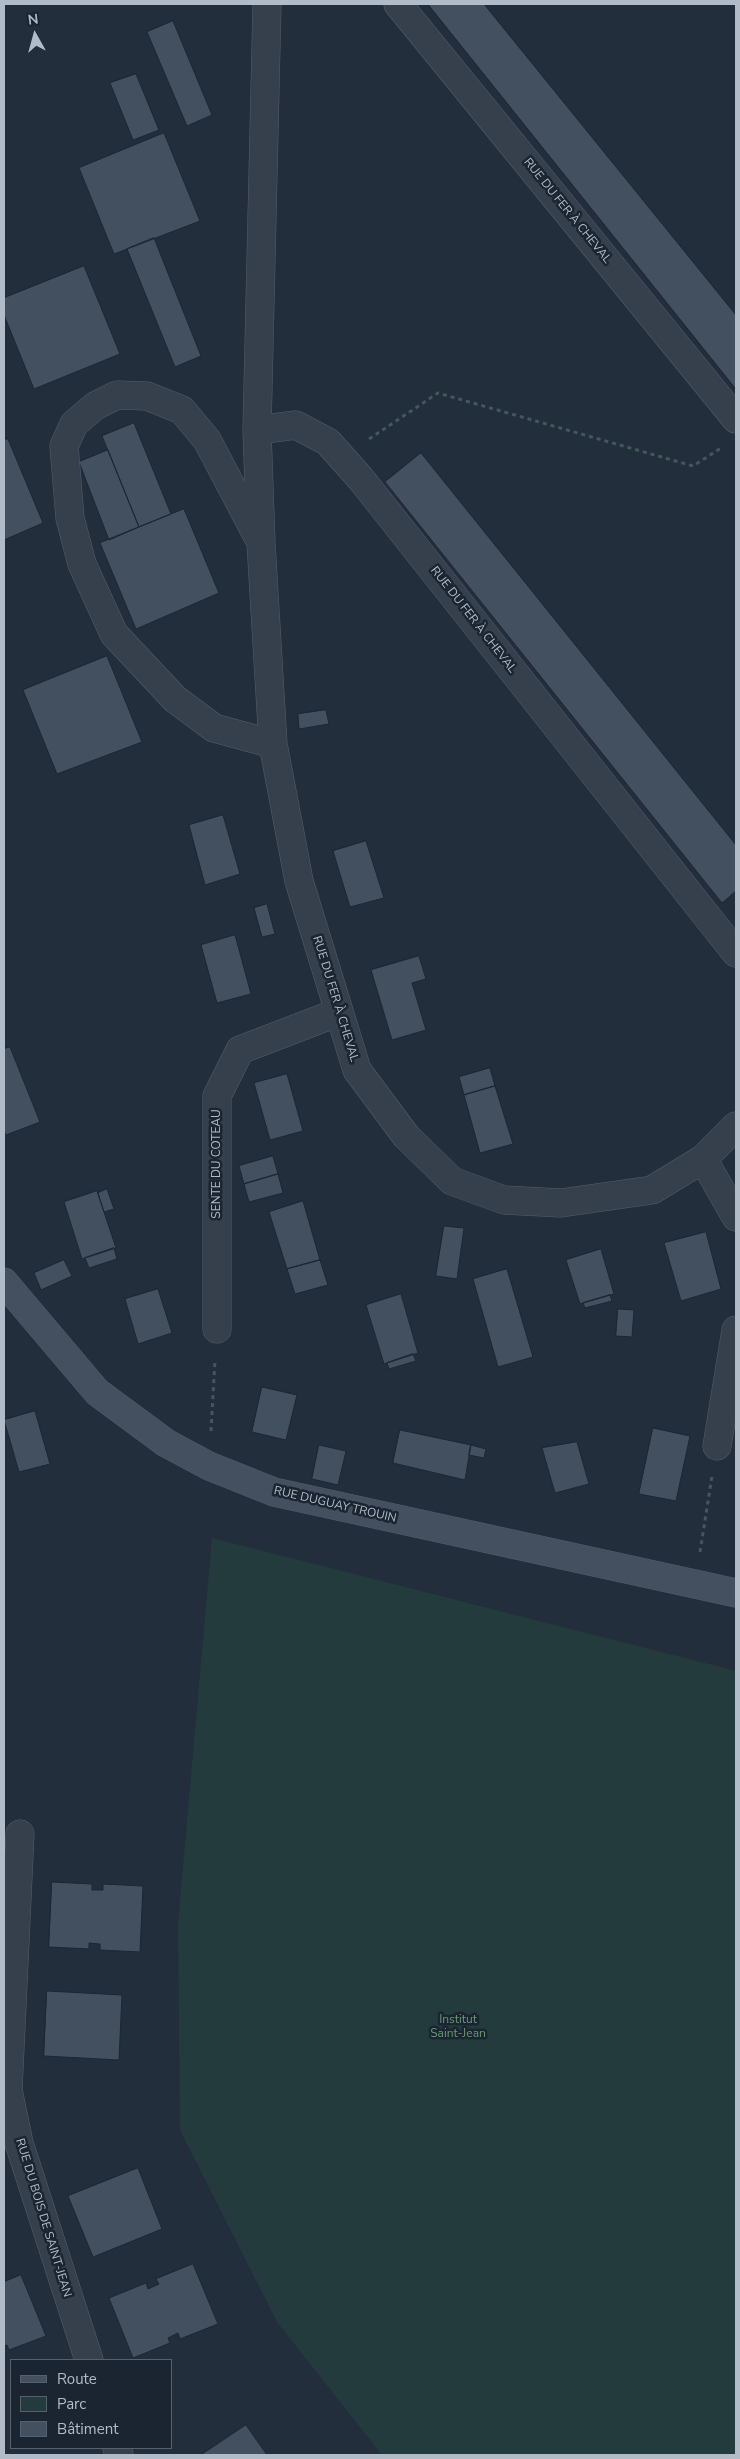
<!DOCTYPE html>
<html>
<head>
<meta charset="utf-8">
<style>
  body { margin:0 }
  #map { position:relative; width:740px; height:2459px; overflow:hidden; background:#222e3c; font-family:"Nunito Sans",sans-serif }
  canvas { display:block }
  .frame { position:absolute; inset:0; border:5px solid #b2bbc8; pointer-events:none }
  .legend { position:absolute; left:10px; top:2359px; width:162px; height:90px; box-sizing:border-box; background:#1b2531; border:1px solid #57616d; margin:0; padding:6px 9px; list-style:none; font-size:15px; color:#b2bbc8 }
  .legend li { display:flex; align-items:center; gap:10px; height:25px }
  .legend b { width:25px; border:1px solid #57616d }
  .north { position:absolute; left:10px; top:10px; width:50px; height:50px; -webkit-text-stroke:4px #1b2531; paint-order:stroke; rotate:353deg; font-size:14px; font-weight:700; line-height:20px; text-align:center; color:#b2bbc8 }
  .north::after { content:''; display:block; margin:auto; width:18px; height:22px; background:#b2bbc8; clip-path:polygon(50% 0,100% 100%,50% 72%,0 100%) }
</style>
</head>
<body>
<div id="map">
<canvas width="740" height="2459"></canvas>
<div class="frame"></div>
<ul class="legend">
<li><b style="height:6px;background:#444f5f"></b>Route</li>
<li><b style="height:14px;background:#243b3d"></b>Parc</li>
<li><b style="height:14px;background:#435060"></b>Bâtiment</li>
</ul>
<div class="north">N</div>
</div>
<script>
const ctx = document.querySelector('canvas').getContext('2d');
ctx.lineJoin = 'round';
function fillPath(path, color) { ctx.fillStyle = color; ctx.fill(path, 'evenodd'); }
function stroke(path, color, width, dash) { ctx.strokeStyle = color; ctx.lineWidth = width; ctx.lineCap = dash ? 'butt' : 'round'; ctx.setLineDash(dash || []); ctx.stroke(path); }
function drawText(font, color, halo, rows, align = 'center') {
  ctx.font = font + ' "Nunito Sans",sans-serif'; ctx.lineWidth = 5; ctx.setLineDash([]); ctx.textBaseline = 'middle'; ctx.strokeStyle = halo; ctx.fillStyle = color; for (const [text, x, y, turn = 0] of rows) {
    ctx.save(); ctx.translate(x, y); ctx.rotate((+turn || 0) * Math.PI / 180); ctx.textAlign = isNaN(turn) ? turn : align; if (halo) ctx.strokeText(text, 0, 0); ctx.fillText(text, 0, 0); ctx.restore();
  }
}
const green = new Path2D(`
  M 212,1538 L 736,1671 L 736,2455 L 382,2455 L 277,2322 L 180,2130 L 178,1923 Z`);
const building = new Path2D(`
  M 428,4 L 484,4 L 736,315 L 736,389 Z
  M 173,21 L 212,115 L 187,126 L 147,32 Z
  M 136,74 L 159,130 L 133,140 L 110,83 Z
  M 164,133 L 200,221 L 114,254 L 79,168 Z
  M 154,238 L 201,356 L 175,367 L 127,249 Z
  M 84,266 L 120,354 L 34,389 L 4,315 L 4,298 Z
  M 134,423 L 171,514 L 139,527 L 102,436 Z
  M 8,439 L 43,523 L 4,540 L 4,440 Z
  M 108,450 L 139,527 L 109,540 L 79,462 Z
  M 421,453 L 736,845 L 736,891 L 722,903 L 385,482 Z
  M 184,509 L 219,593 L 136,629 L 100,543 Z
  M 107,656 L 142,742 L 57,774 L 23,690 Z
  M 326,710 L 329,724 L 299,729 L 298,714 Z
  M 223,815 L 240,874 L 205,885 L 189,825 Z
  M 366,841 L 384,898 L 350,907 L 333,851 Z
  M 267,904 L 275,934 L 262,937 L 254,908 Z
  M 235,935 L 251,994 L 217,1003 L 201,945 Z
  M 419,956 L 426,979 L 412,983 L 426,1030 L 392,1040 L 371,970 Z
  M 10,1047 L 40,1122 L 6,1135 L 4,1131 L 4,1049 Z
  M 490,1068 L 495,1086 L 464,1095 L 459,1077 Z
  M 287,1074 L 303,1131 L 270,1140 L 254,1083 Z
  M 495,1086 L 513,1144 L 480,1153 L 464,1095 Z
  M 273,1156 L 278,1174 L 244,1184 L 239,1166 Z
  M 278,1174 L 283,1193 L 249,1202 L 244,1184 Z
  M 107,1189 L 114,1209 L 104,1212 L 98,1193 Z
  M 97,1191 L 116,1248 L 82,1259 L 64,1202 Z
  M 303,1201 L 320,1260 L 287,1269 L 269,1212 Z
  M 444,1226 L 464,1228 L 457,1279 L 436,1276 Z
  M 706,1232 L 721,1289 L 681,1301 L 664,1243 Z
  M 114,1248 L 117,1259 L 89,1268 L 85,1258 Z
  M 601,1249 L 614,1294 L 580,1304 L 566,1260 Z
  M 64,1260 L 72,1276 L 41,1290 L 34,1273 Z
  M 320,1260 L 328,1285 L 295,1294 L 287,1269 Z
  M 507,1269 L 533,1357 L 498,1367 L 473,1279 Z
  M 158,1289 L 172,1333 L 138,1344 L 125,1299 Z
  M 401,1294 L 418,1353 L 384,1364 L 366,1305 Z
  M 610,1295 L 612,1301 L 585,1308 L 583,1303 Z
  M 618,1309 L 634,1310 L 632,1337 L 616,1336 Z
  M 413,1354 L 416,1361 L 389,1369 L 387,1363 Z
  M 262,1387 L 297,1395 L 286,1440 L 252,1432 Z
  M 35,1411 L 50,1464 L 19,1472 L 4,1420 Z
  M 653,1428 L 690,1436 L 676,1501 L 639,1494 Z
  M 400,1430 L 471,1445 L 465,1480 L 393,1463 Z
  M 577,1442 L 589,1484 L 555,1493 L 542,1448 Z
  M 319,1445 L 346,1451 L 338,1485 L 312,1479 Z
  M 471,1445 L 486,1449 L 484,1458 L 469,1455 Z
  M 52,1882 L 92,1884 L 92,1890 L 103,1890 L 103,1884 L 143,1886 L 140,1952 L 100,1950 L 100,1944 L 89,1943 L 89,1949 L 49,1947 Z
  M 47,1991 L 122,1995 L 119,2060 L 44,2056 Z
  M 138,2168 L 162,2229 L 93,2257 L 68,2196 Z
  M 193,2264 L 218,2324 L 180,2339 L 178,2333 L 168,2338 L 170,2343 L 133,2358 L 109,2298 L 146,2283 L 148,2289 L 159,2284 L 156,2279 Z
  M 21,2275 L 46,2336 L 9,2350 L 7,2345 L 4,2346 L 4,2282 Z
  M 246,2425 L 267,2455 L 201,2455 Z`);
const path = new Path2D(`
  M 369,439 L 438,393 L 693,466 L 721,448
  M 211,1431 L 215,1360
  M 700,1552 L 712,1476`);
const street = new Path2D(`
  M 267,4 L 257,430 L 261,543 L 273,744 L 299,881 L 357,1070 L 406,1136 L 452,1181 L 504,1200 L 561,1203 L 652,1190 L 703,1159 L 736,1126
  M 398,4 L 736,419
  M 257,430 L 296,425 L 328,442 L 361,479 L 736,953
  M 258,537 L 207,440 L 182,410 L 147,396 L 117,395 L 95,406 L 74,424 L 64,446 L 70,518 L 82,564 L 114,634 L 175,699 L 214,728 L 273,744
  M 703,1159 L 736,1217
  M 217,1329 L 217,1096 L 240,1050 L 339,1012
  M 717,1446 L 736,1330
  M 20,1834 L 8,2090 L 19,2143 L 89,2360
  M 117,2448 L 119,2455`);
const secondary = new Path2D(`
  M 4,1282 L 97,1392 L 166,1443 L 209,1466 L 274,1492 L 736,1593`);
const streetNames = [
  ["RUE DU FER À CHEVAL",567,211,51],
  ["RUE DU FER À CHEVAL",473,620,52],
  ["RUE DU FER À CHEVAL",335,999,73],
  ["SENTE DU COTEAU",217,1164,-90],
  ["RUE DUGUAY TROUIN",335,1505,13],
  ["RUE DU BOIS DE SAINT-JEAN",43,2218,73]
];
const parkNames = [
  ["Institut",458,2020],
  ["Saint-Jean",458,2034]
];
fillPath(green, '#243b3d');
fillPath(building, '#435060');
stroke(building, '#1d2733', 1);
stroke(street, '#545e6a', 29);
stroke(secondary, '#545e6a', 29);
stroke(path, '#42585a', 3, [4, 4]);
stroke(street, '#36404c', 28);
stroke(secondary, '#444f5f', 28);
drawText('12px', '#b2bbc8', '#1b2531', streetNames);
drawText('12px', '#689972', '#1b2531', parkNames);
</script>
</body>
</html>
